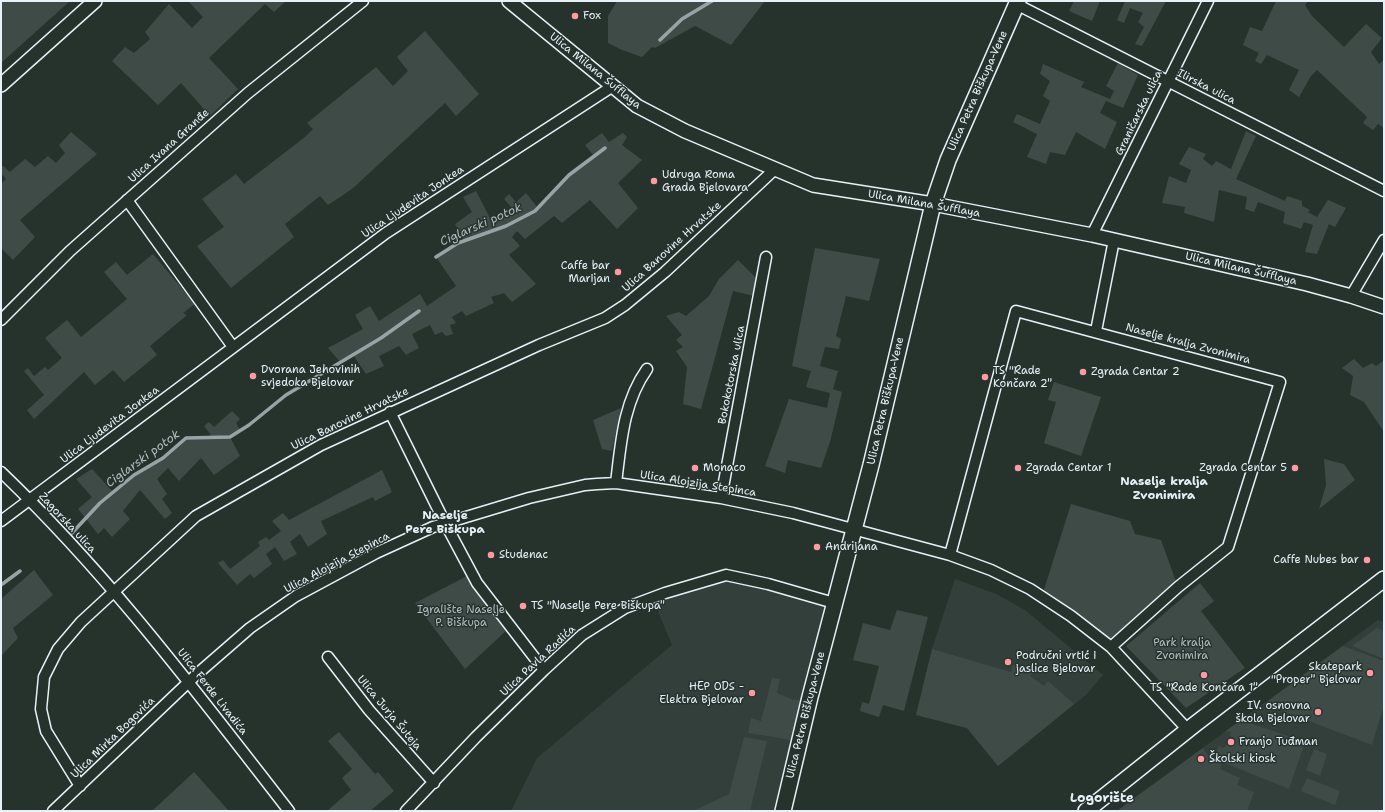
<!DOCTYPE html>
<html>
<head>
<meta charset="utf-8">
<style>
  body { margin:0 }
  #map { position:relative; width:1385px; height:812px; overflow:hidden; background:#26332d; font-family:"Shantell Sans",sans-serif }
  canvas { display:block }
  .frame { position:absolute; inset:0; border:2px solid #e8f1f8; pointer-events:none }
</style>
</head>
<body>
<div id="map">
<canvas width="1385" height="812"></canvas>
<div class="frame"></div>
</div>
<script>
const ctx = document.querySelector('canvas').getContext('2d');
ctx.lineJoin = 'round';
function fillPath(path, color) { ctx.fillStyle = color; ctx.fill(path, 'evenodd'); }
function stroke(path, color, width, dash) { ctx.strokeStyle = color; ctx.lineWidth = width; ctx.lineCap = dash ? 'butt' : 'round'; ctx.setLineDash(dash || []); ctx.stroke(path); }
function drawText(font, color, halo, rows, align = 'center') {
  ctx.font = font + ' "Shantell Sans",sans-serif'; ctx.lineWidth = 3; ctx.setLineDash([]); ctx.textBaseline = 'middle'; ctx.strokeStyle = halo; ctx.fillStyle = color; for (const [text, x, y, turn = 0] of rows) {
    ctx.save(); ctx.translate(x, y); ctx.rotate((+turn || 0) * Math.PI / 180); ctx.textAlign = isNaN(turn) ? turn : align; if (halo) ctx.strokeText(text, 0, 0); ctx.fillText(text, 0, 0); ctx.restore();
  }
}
const built = new Path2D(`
  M 726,575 L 834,603 L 783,811 L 511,811 L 537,758 L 672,645 L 652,597 Z
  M 955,579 L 996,594 L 1025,610 L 1103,675 L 1086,695 L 998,766 L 967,728 L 916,715 L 932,649 Z
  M 1378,620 L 1384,622 L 1384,811 L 1128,811 L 1123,806 Z`);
const green = new Path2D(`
  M 1,1 L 70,1 L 1,63 Z
  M 188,1 L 286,1 L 274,12 L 265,4 L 209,58 L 238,89 L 210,116 L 181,83 L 158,105 L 112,61 L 125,47 L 134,53 L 150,39 L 145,32 L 169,4 L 192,28 L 203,17 Z
  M 617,1 L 765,1 L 731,45 L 695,26 L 655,48 L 652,47 L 642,57 L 622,50 L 608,43 L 608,16 Z
  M 1074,1 L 1100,1 L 1092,21 L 1069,11 Z
  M 1125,1 L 1166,1 L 1142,46 L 1135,44 L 1144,27 L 1138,22 L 1143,13 L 1130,8 L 1124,23 L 1117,20 Z
  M 1276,1 L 1308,1 L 1305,5 L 1312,16 L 1344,47 L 1366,24 L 1382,38 L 1371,52 L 1379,64 L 1384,60 L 1384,128 L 1378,124 L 1373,130 L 1363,123 L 1367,117 L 1317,70 L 1311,76 L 1299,97 L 1289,90 L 1299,70 L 1267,55 L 1261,64 L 1255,61 L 1259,53 L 1243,45 L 1250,27 L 1262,31 Z
  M 425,31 L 479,94 L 456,116 L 445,103 L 352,189 L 328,205 L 320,196 L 285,224 L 294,237 L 231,288 L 197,246 L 224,227 L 202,199 L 236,174 L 244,184 L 305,137 L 313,129 L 307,123 L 376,67 L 393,86 L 408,71 L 397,57 Z
  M 1118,63 L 1138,75 L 1123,108 L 1106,101 L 1100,113 L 1117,122 L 1105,149 L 1076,132 L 1065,155 L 1050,152 L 1046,164 L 1027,157 L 1037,134 L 1013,122 L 1017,114 L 1040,124 L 1050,101 L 1043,96 L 1050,81 L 1040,74 L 1043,64 L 1084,82 L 1081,87 L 1110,99 L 1114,91 L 1106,86 Z
  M 1246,131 L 1256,136 L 1236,179 L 1285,201 L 1287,196 L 1302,201 L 1302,206 L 1310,210 L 1308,212 L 1317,217 L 1328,200 L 1346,208 L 1335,227 L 1329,224 L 1317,254 L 1305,252 L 1313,225 L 1304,222 L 1301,229 L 1283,223 L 1285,212 L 1258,202 L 1254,212 L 1245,209 L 1247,197 L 1219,190 L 1214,222 L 1184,213 L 1185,207 L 1162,203 L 1169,176 L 1186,183 L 1191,170 L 1179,164 L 1189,147 L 1206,154 L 1203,159 L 1212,166 L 1216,161 L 1231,169 Z
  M 71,132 L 97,154 L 20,220 L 35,237 L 13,260 L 1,248 L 1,184 L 6,179 L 1,173 L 1,167 L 3,166 L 10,172 L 25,159 L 35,167 L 48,156 L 56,163 L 65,153 L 59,145 Z
  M 602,133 L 609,142 L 623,133 L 627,137 L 622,145 L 642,160 L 618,183 L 638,208 L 617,229 L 590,200 L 562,223 L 554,216 L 525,239 L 517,231 L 512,237 L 520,246 L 509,255 L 536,284 L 512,302 L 504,293 L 491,297 L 494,303 L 466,316 L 462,311 L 452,317 L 456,323 L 450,325 L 453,334 L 446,336 L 442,332 L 435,335 L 430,325 L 412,334 L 419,348 L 406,355 L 399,346 L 379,356 L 384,366 L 366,374 L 353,355 L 340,362 L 328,348 L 363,329 L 355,315 L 370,306 L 379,321 L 420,294 L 427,306 L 456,286 L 436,257 L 464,241 L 455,224 L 472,212 L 463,197 L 476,191 L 492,222 L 499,218 L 500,214 L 511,207 L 504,199 L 509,194 L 516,202 L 526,193 L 538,208 L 569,175 L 594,156 L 585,145 Z
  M 815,248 L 880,259 L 869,301 L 846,296 L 836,336 L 841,339 L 839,349 L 825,347 L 820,366 L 838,371 L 833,389 L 842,392 L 830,442 L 821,468 L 788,460 L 785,473 L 765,466 L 789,399 L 827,408 L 830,393 L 806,387 L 811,371 L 792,366 Z
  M 153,254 L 195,304 L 183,313 L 187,315 L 150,346 L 157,355 L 124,382 L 113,370 L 95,385 L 84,372 L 34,419 L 27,410 L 44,395 L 24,371 L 28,368 L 34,376 L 45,367 L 48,370 L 62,358 L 45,338 L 67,320 L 81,337 L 127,299 L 104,272 L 116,262 L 127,275 Z
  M 738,260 L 761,283 L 758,297 L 733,291 L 701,409 L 683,404 L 687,367 L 676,351 L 683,347 L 676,340 L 682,335 L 666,316 L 679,312 L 686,316 L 709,296 L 719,279 Z
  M 1354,359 L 1363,368 L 1372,363 L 1376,366 L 1384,360 L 1384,432 L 1364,402 L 1350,395 L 1353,376 L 1342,368 Z
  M 1054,382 L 1101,397 L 1081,456 L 1044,443 L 1056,402 L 1048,400 Z
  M 621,408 L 612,451 L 602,449 L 593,420 Z
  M 232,411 L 240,419 L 236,423 L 240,430 L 230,437 L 240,456 L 214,475 L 201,458 L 179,481 L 168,468 L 157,479 L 167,494 L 162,499 L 172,513 L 165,519 L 140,490 L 123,511 L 130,519 L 112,537 L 104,528 L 98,534 L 78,509 L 92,497 L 76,479 L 92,469 L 113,492 L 134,475 L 163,458 L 186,438 L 206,439 L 211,435 L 204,426 L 209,422 L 214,427 Z
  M 1324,459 L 1344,464 L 1355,480 L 1319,509 L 1326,485 Z
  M 382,470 L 392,492 L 375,501 L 373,497 L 321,521 L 327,534 L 308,547 L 300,534 L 290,542 L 297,554 L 284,561 L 275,547 L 266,554 L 272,564 L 254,578 L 250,574 L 237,585 L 218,563 L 223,560 L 230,569 L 260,546 L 258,542 L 266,537 L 269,540 L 281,531 L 272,521 L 283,513 L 289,520 Z
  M 1071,504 L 1130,521 L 1135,534 L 1161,540 L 1178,587 L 1111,647 L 1042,596 Z
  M 34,570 L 53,595 L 13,628 L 18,638 L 1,656 L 1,599 Z
  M 467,576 L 508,629 L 465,669 L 415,603 Z
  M 1200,583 L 1214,601 L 1201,611 L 1245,668 L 1186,708 L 1126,646 Z
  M 897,610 L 928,617 L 904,711 L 883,705 L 879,717 L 860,711 L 862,702 L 869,704 L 879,666 L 853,660 L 863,623 L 890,630 Z
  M 1377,628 L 1384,631 L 1384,659 L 1352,646 Z
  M 1343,646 L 1384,661 L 1384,705 L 1372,745 L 1264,704 Z
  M 932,649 L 1011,672 L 1013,665 L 1033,671 L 1030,676 L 1044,686 L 1048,681 L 1074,704 L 998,766 L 967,728 L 916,715 Z
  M 772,678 L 780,679 L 777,693 L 794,700 L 801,700 L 791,740 L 748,733 L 751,718 L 761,721 Z
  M 1241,720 L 1305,742 L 1289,789 L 1222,762 L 1220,769 L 1240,778 L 1237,785 L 1254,792 L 1247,811 L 1117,811 L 1203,748 L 1208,756 L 1216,759 L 1218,746 L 1224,748 L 1226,745 L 1232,747 L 1236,739 L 1230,736 L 1231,732 L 1226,731 Z
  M 339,732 L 375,774 L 378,772 L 394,791 L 370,811 L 327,811 L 351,790 L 342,778 L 352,769 L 328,741 Z
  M 744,737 L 767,741 L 750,811 L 693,811 L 729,794 Z
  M 1314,749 L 1327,754 L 1320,776 L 1306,770 Z
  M 194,772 L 229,811 L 152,811 Z
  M 1307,778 L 1340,791 L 1335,805 L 1301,791 Z`);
const stream = new Path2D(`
  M 660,40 L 682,19 L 712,1
  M 436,257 L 458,243 L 506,226 L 535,211 L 569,175 L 605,148
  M 72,533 L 100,503 L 134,475 L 163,458 L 186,438 L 230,437 L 249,425 L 286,395 L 381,338 L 419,311
  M 1,585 L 20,571`);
const minor = new Path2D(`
  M 1016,4 L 1384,191
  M 127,200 L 233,347
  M 1092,235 L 1208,1
  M 1351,296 L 1384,240
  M 1,320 L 70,251 L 248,93 L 363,1
  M 1096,331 L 1114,240
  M 390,412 L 445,523 L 477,583 L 544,670
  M 1,472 C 109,575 198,694 289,811
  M 616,483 C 621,443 623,403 647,369
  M 721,498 L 766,257
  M 1,521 L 386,233 L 613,86
  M 950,555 L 1016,311 L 1280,382 L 1228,547 L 1178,587 L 1111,647
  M 328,657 L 369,710 L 434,783
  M 80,786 L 46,731 L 41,709 L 44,677 L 58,649 L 81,622 L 196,516 L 321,445 L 539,345 L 605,318 L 625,305 L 665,272 L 775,169
  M 53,811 L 196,675 L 250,628 L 296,596 L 376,553 L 433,527 L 529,498 L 585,485 L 597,484 L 616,483 L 721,498 L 793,513 L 950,555 L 991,570 L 1030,589 L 1071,616 L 1111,647 L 1188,730
  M 406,811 L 476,737 L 544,670 L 582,635 L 625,608 L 665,593 L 726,575 L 768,584 L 834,603`);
const tertiary = new Path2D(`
  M 509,1 L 637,106 L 685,131 L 813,185 L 933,204 L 1092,235 L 1307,284 L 1351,296 L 1384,307
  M 1,85 L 95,1`);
const secondary = new Path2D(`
  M 783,811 L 810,697 L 871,465 L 933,204 L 948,160 L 1018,1
  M 1086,811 L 1194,725 L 1384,579`);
const markers = [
  [575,16,4,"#ff9aa2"],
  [654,181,4,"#ff9aa2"],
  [618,272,4,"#ff9aa2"],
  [1083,372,4,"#ff9aa2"],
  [253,376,4,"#ff9aa2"],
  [985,377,4,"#ff9aa2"],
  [695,468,4,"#ff9aa2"],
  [1018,468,4,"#ff9aa2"],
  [1295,468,4,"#ff9aa2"],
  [817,547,4,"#ff9aa2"],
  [491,555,4,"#ff9aa2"],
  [1367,560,4,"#ff9aa2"],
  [523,606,4,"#ff9aa2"],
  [1008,662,4,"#ff9aa2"],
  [1370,673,4,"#ff9aa2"],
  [1204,675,4,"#ff9aa2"],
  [752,693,4,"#ff9aa2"],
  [1318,712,4,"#ff9aa2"],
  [1231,742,4,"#ff9aa2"],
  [1201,759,4,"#ff9aa2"]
];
const poiNames = [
  ["Fox",583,16],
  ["Udruga Roma",662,175],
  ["Grada Bjelovara",662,188],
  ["Caffe bar",610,266,"right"],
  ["Marijan",610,279,"right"],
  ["Dvorana Jehovinih",261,370],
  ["svjedoka Bjelovar",261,383],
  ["TS \"Rade",993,371],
  ["Končara 2\"",993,384],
  ["Zgrada Centar 2",1091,372],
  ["Monaco",703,468],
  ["Zgrada Centar 1",1026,468],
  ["Zgrada Centar 5",1287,468,"right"],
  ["Andrijana",825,547],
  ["Studenac",499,555],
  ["Caffe Nubes bar",1359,560,"right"],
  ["TS \"Naselje Pere Biškupa\"",531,606],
  ["Područni vrtić i",1016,656],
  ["jaslice Bjelovar",1016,669],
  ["Skatepark",1362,667,"right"],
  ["\"Proper\" Bjelovar",1362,680,"right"],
  ["HEP ODS -",744,687,"right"],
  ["Elektra Bjelovar",744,700,"right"],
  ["TS \"Rade Končara 1\"",1204,688,"center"],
  ["IV. osnovna",1310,706,"right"],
  ["škola Bjelovar",1310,719,"right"],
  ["Franjo Tuđman",1239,742],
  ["Školski kiosk",1209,759]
];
const streetNames = [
  ["Ulica Milana Šufflaya",595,71,39],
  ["Ilirska ulica",1206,87,27],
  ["Ulica Petra Biškupa-Vene",978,91,-66],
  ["Graničarska ulica",1139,113,-64],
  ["Ulica Ivana Granđe",169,146,-42],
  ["Ulica Ljudevita Jonkea",413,202,-34],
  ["Ulica Milana Šufflaya",924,204,10],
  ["Ulica Banovine Hrvatske",672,247,-42],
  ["Ulica Milana Šufflaya",1241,269,13],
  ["Naselje kralja Zvonimira",1188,344,15],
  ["Bokokotorska ulica",732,375,-79],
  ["Ulica Petra Biškupa-Vene",886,401,-77],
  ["Ulica Banovine Hrvatske",350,419,-26],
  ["Ulica Ljudevita Jonkea",110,425,-37],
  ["Ulica Alojzija Stepinca",698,484,9],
  ["Zagorska ulica",67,523,47],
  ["Ulica Alojzija Stepinca",337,563,-28],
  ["Ulica Pavla Radića",538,661,-43],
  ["Ulica Ferde Livadića",212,692,52],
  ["Ulica Jurja Šuteja",389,713,50],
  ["Ulica Petra Biškupa-Vene",806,715,-76],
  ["Ulica Mirka Bogovića",113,738,-44]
];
const parkNames = [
  ["Igralište Naselje",461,610],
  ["P. Biškupa",461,623],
  ["Park kralja",1182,643],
  ["Zvonimira",1182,656]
];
const waterNames = [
  ["Ciglarski potok",481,225,-24],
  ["Ciglarski potok",143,459,-36]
];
const neighbourhoodNames = [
  ["Naselje kralja",1164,482],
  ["Zvonimira",1164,496],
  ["Naselje",445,516],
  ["Pere Biškupa",445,530]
];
const quarterNames = [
  ["Logorište",1102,799]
];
fillPath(built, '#333f3a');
fillPath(green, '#3e4b47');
stroke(stream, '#98a3a5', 3.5);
stroke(minor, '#e8f1f8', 13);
stroke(tertiary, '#e8f1f8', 16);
stroke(secondary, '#e8f1f8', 18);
stroke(minor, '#26332d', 10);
stroke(tertiary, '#26332d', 13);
stroke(secondary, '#26332d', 15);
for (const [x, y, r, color] of markers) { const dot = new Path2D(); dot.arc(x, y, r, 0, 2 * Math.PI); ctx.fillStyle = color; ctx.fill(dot); stroke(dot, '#26332d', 1.5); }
drawText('11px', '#e8f1f8', '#26332d', poiNames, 'left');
drawText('11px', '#e8f1f8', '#26332d', streetNames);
drawText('11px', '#b5bfc3', '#26332d', parkNames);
drawText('italic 12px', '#b3bdc0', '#26332d', waterNames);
drawText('bold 12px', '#e8f1f8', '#26332d', neighbourhoodNames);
drawText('bold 13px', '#e8f1f8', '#26332d', quarterNames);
</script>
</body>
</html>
